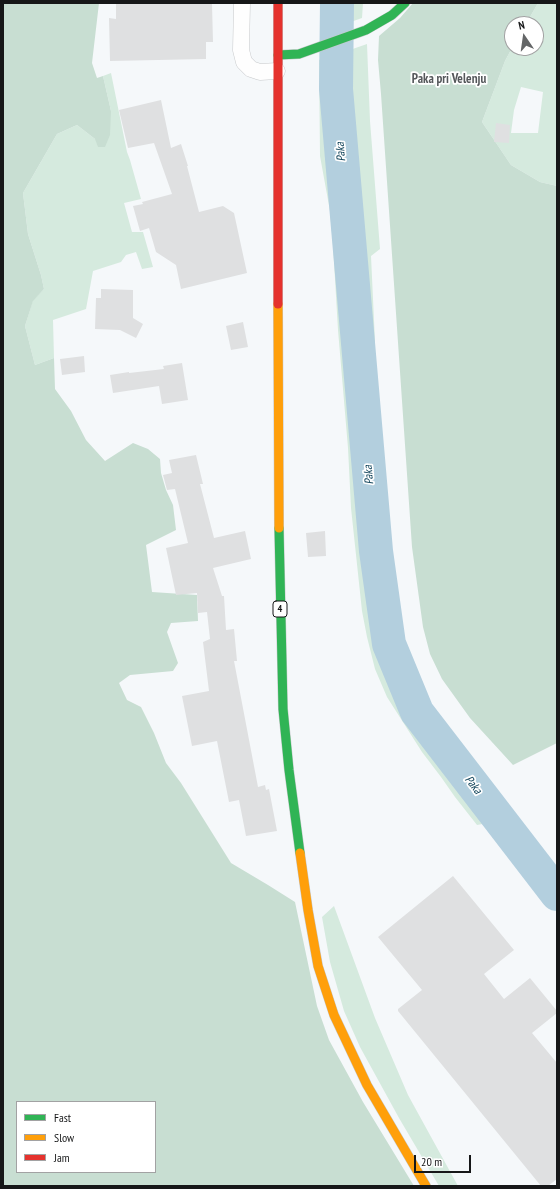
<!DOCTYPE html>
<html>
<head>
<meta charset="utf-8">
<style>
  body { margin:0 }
  #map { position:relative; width:560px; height:1189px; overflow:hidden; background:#f5f8fa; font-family:"PT Sans Narrow",sans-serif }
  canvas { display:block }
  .frame { position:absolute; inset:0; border:4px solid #161718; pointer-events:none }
  .legend { position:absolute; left:16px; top:1101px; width:140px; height:72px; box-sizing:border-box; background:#fff; border:1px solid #a2a2a3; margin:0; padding:5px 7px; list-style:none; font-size:12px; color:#161718 }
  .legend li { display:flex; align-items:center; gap:8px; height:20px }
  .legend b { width:20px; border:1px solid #a2a2a3 }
  .north { position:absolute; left:504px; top:16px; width:40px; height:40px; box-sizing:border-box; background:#fff; border:1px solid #a2a2a3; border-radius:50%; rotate:347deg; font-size:11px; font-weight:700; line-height:16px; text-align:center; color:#161718 }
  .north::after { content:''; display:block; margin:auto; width:14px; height:18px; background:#646667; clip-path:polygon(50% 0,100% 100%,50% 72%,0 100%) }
  .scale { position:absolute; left:414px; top:1155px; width:57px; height:18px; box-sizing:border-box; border:2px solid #161718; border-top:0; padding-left:5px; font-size:12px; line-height:14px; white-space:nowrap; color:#161718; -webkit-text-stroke:3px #fff; paint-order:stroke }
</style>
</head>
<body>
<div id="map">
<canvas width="560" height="1189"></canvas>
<div class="frame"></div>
<ul class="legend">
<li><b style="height:5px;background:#30b455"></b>Fast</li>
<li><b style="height:5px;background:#ff9f0a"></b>Slow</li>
<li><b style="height:5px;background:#e5322d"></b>Jam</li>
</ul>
<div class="north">N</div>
<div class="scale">20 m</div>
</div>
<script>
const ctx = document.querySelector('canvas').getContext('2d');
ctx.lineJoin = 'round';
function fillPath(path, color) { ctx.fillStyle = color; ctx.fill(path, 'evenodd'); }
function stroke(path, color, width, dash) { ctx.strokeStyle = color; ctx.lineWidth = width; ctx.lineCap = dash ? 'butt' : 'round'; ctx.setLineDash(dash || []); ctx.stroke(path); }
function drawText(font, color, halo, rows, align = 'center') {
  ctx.font = font + ' "PT Sans Narrow",sans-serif'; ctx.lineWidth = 3.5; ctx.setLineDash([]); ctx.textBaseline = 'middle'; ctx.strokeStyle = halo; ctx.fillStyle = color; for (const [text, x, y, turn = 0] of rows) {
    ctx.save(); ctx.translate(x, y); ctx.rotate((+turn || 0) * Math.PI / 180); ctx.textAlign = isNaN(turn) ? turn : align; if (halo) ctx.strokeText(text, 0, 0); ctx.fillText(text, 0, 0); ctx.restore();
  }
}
const green = new Path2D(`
  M 347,3 L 363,3 L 362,18 L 345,24 Z
  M 538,3 L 557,3 L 557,186 L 540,182 L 511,165 L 482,122 L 505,61 L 512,48 L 536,48 L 536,24 L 526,24 ZM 521,87 L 543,92 L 538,133 L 511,133 L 514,110 Z
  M 367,44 L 370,121 L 380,249 L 371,256 L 375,342 L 365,350 L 357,268 L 344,52 Z
  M 330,56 L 344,278 L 360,483 L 373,611 L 378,636 L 391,675 L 402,698 L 457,783 L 488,823 L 477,825 L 455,797 L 441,777 L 422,752 L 387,697 L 375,669 L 367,637 L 362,611 L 351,508 L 348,448 L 338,330 L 333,245 L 330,211 L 320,156 L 319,60 Z
  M 111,73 L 127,152 L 130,160 L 141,199 L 124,203 L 132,232 L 143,232 L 153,267 L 142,269 L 136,252 L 126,255 L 121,262 L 93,271 L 86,309 L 53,320 L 54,358 L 35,365 L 25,326 L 33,300 L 44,289 L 41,275 L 28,234 L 23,193 L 57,134 L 77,125 L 95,139 L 111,111 L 103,76 Z
  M 334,906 L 375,1018 L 408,1095 L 458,1186 L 439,1186 L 399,1118 L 360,1047 L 344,1011 L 330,962 L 322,917 Z`);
const forest = new Path2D(`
  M 3,3 L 99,3 L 92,63 L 97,78 L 103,76 L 111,111 L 110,135 L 105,147 L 98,147 L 95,139 L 77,125 L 57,134 L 23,193 L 28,234 L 41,275 L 44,289 L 33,301 L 25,326 L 35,365 L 54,358 L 55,389 L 71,411 L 86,440 L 105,461 L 133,443 L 148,449 L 160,459 L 161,473 L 166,490 L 173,505 L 176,530 L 146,545 L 152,592 L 197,595 L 198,621 L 171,623 L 167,632 L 178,663 L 173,671 L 130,675 L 119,683 L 127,700 L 141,707 L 154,733 L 166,763 L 181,783 L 231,863 L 268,885 L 295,902 L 317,1006 L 329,1040 L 363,1102 L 414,1186 L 3,1186 ZM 17,1102 L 155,1102 L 155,1172 L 17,1172 Z
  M 413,3 L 538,3 L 526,24 L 512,24 L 512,48 L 505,61 L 482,122 L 511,165 L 540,182 L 557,186 L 557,743 L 513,765 L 470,718 L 442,679 L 430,654 L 423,627 L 412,547 L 381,94 L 378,60 L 379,36 L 400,18 Z`);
const river = new Path2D(`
  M 337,3 L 336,89 L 376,551 L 389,644 L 417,712 L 557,894`);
const building = new Path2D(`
  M 116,3 L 212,4 L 213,42 L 206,42 L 206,59 L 110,61 L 109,18 L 116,19 Z
  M 161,100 L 171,148 L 181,144 L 188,166 L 187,166 L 199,212 L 223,206 L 234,213 L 247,273 L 181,289 L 176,265 L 156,252 L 149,228 L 140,231 L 133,206 L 143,204 L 142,202 L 172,194 L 154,143 L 128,148 L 119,110 Z
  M 496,123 L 510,125 L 509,143 L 494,142 Z
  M 101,289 L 133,290 L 133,318 L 143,324 L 136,338 L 120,330 L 95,329 L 96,298 L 101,298 Z
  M 243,322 L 248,347 L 231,350 L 226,326 Z
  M 84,356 L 85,372 L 62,375 L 60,359 Z
  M 182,363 L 188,400 L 162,404 L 159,386 L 113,393 L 110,375 L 129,372 L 129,373 L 164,369 L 163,366 Z
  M 196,455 L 203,484 L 200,484 L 214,538 L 245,531 L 251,559 L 213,568 L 222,596 L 224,596 L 226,630 L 234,629 L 237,661 L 234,661 L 258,787 L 265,785 L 266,790 L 269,789 L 277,831 L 246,836 L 239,800 L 229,802 L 217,741 L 192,746 L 182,696 L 209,691 L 203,642 L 210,639 L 207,612 L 198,613 L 197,593 L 176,595 L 166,548 L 188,543 L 175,489 L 167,490 L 163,475 L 172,473 L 169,460 Z
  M 325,531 L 326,556 L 308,557 L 306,533 Z
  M 453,876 L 514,950 L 484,974 L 504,999 L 530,978 L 557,1011 L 557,1013 L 532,1033 L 557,1063 L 557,1179 L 548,1186 L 541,1186 L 398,1011 L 398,1009 L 422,990 L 378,937 Z`);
const street = new Path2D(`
  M 242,3 L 241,50 L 244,62 L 251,69 L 260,72 L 277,71`);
const fast = new Path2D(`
  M 278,55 L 299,54 L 366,30 L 392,15 L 405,3
  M 279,528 L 283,709 L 289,770 L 300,853`);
const slow = new Path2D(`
  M 278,304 L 279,528
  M 300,853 L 308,910 L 318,966 L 334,1015 L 367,1085 L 426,1186`);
const jam = new Path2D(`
  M 278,304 L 278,3`);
const shields = [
  [280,609,14]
];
const shieldNames = [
  ["4",280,609]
];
const waterNames = [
  ["Paka",341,152,-95],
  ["Paka",369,475,-95],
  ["Paka",473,785,52]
];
const quarterNames = [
  ["Paka pri Velenju",449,79]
];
fillPath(green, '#d5eade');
fillPath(forest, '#c8ded2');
stroke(river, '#b3cfde', 34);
fillPath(building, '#dfe0e1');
stroke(street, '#c7c9cb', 17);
stroke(fast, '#c7c9cb', 10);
stroke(slow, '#c7c9cb', 10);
stroke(jam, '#c7c9cb', 10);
stroke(street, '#fefefe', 16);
stroke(fast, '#30b455', 9);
stroke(slow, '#ff9f0a', 9);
stroke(jam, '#e5322d', 9);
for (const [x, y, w] of shields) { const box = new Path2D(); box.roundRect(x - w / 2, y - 8, w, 16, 3); ctx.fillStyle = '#fff'; ctx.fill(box); stroke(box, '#161718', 1); }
drawText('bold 10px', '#161718', null, shieldNames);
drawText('italic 12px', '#0a3e55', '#fff', waterNames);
drawText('bold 13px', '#55585b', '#fff', quarterNames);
</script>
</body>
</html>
